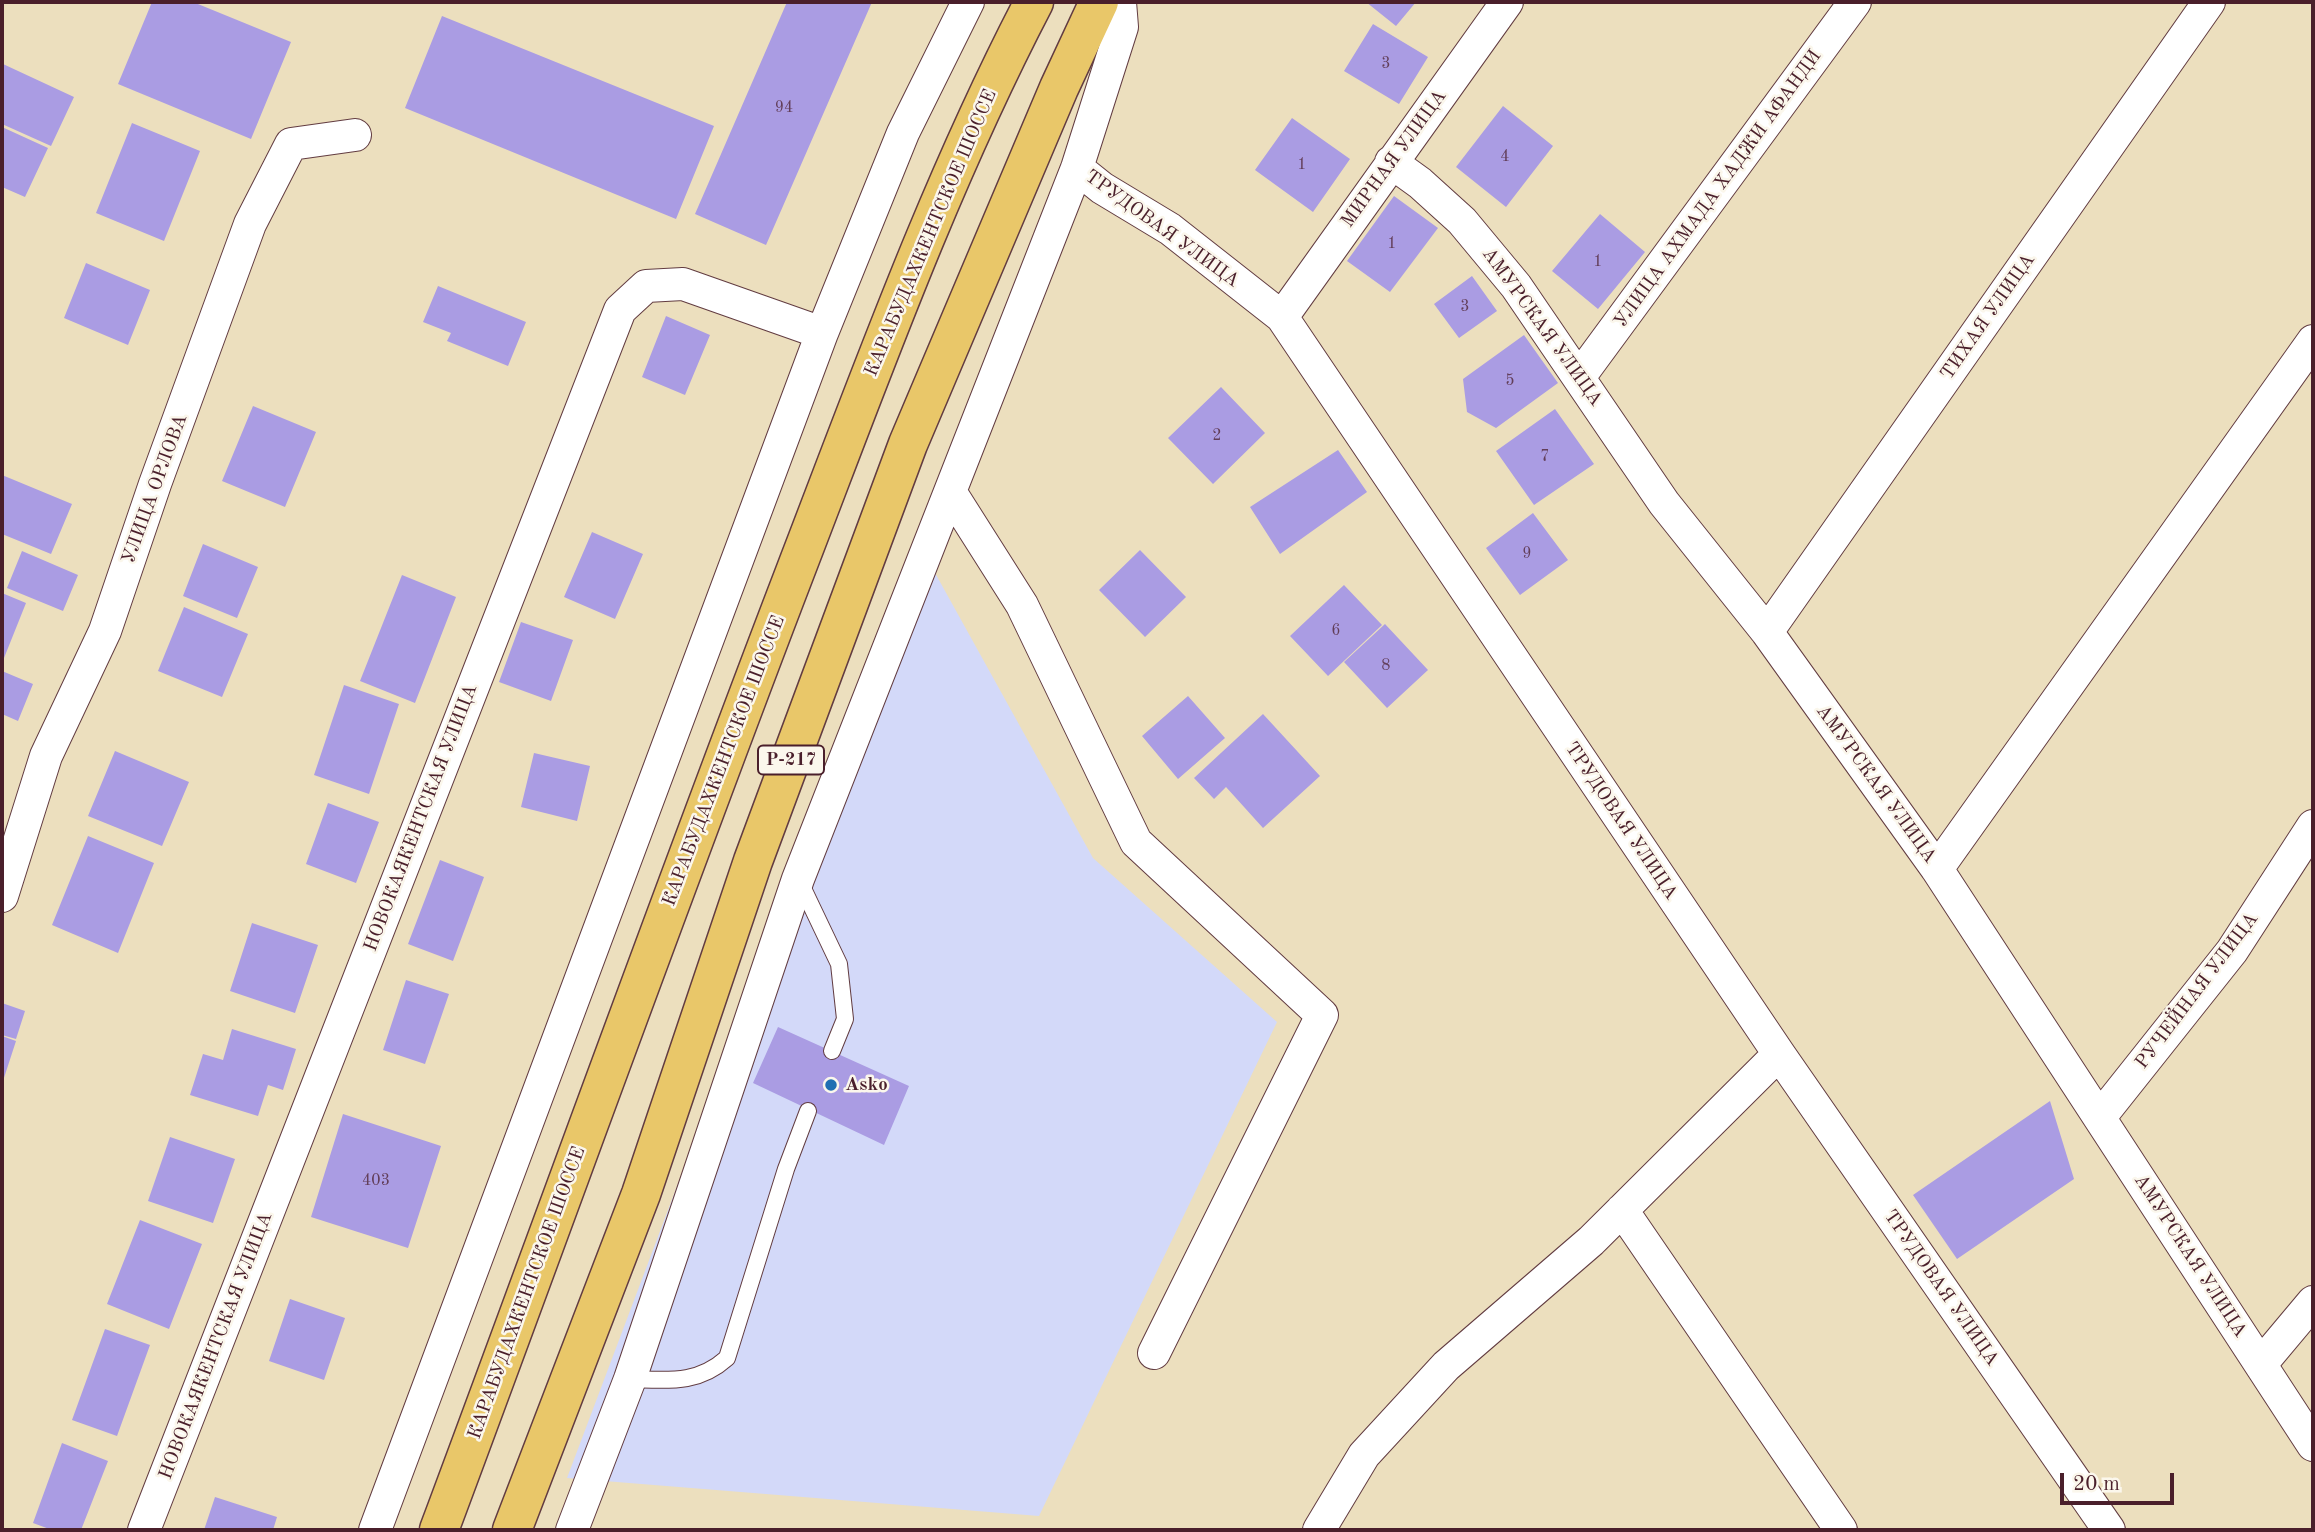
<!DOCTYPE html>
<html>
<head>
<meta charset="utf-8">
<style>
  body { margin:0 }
  #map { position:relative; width:2315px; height:1532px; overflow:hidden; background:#ecdfbe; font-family:"Old Standard TT",serif }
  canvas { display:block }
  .frame { position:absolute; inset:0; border:4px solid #4a1f2b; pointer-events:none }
  .scale { position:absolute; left:2060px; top:1473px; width:114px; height:32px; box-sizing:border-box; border:4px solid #4a1f2b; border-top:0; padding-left:9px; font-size:21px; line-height:24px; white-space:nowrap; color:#4a1f2b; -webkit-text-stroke:5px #fbf7ec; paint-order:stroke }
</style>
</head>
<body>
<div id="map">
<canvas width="2315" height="1532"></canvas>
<div class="frame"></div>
<div class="scale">20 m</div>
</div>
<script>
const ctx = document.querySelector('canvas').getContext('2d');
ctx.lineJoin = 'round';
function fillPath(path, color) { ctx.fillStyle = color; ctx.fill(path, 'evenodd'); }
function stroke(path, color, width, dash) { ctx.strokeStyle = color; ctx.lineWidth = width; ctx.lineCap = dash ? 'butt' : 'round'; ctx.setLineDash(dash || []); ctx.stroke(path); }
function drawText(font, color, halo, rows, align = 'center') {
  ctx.font = font + ' "Old Standard TT",serif'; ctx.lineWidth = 5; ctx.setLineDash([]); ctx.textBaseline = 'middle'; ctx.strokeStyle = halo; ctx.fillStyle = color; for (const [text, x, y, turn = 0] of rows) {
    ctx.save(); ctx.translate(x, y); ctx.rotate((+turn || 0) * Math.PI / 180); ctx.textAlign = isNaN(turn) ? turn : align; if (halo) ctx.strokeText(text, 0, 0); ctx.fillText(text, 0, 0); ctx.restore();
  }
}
const built = new Path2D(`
  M 919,544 L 1093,858 L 1277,1022 L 1039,1516 L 567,1478 Z`);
const building = new Path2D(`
  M 152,2 L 193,2 L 291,42 L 251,139 L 118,84 Z
  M 787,2 L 872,2 L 766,245 L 695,214 Z
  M 1366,2 L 1416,2 L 1396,26 Z
  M 442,16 L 714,126 L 676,219 L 405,108 Z
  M 1373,24 L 1428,57 L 1399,104 L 1344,71 Z
  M 3,64 L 74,97 L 51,146 L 2,124 Z
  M 1503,106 L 1553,146 L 1506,207 L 1456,167 Z
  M 1292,118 L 1350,159 L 1313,212 L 1255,170 Z
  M 132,123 L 200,151 L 164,241 L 96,213 Z
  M 2,127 L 48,148 L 25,197 L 2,187 Z
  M 1394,196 L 1438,228 L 1390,292 L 1347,261 Z
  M 1600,214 L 1645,252 L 1598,309 L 1552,271 Z
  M 86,263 L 150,290 L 128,345 L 64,318 Z
  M 1472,276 L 1497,311 L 1459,338 L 1434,304 Z
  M 438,286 L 526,322 L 508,366 L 447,341 L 451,333 L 423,322 Z
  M 666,316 L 710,335 L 685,395 L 642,377 Z
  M 1524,335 L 1558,383 L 1496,428 L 1467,412 L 1463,379 Z
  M 1221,387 L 1265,433 L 1213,484 L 1168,438 Z
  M 253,406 L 316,432 L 285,507 L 222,481 Z
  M 1555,409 L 1594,464 L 1534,505 L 1496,451 Z
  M 1338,450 L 1367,492 L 1280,554 L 1250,507 Z
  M 2,475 L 72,504 L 51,554 L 2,534 Z
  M 1533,513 L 1568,560 L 1520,595 L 1486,548 Z
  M 592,532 L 643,554 L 615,619 L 564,597 Z
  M 203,544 L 258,567 L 237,618 L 183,596 Z
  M 1140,550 L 1186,597 L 1145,637 L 1099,590 Z
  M 22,551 L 78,575 L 63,611 L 7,588 Z
  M 402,575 L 456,597 L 415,703 L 360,681 Z
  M 1344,585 L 1382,625 L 1328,676 L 1290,636 Z
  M 2,593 L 26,603 L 2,663 Z
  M 184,607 L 248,634 L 222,697 L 158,671 Z
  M 521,622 L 573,640 L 551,701 L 499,682 Z
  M 1385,624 L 1428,670 L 1387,708 L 1344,662 Z
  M 2,671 L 33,684 L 18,721 L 2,714 Z
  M 344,685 L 399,704 L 369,794 L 314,775 Z
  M 1188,696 L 1225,738 L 1178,779 L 1142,736 Z
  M 1263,714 L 1320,776 L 1263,828 L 1226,787 L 1214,799 L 1194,778 Z
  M 115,751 L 189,782 L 162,846 L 88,816 Z
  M 534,753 L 590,766 L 577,821 L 521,807 Z
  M 328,803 L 379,822 L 356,883 L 306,864 Z
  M 88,836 L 154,863 L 118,953 L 52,925 Z
  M 440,860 L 484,877 L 453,961 L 408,944 Z
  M 252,923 L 318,945 L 295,1013 L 230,991 Z
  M 406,980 L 449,994 L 425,1064 L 383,1050 Z
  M 2,1003 L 25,1011 L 16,1039 L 2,1035 Z
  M 778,1027 L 909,1086 L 884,1145 L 753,1083 Z
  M 232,1029 L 296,1049 L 283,1090 L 268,1085 L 258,1116 L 190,1095 L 203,1054 L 223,1060 Z
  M 2,1036 L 16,1041 L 2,1084 Z
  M 2050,1101 L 2074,1179 L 1957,1259 L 1913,1195 Z
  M 343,1114 L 441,1146 L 408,1248 L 311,1217 Z
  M 170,1137 L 235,1159 L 213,1223 L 148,1201 Z
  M 140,1220 L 202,1244 L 169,1329 L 107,1304 Z
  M 290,1299 L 345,1318 L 324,1380 L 269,1361 Z
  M 105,1329 L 150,1345 L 117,1436 L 72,1420 Z
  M 62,1443 L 108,1461 L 81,1530 L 52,1530 L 33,1523 Z
  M 215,1497 L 277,1517 L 273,1530 L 204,1530 Z`);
const service = new Path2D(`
  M 799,880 L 839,964 L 845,1019 L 832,1051
  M 630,1379 C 667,1380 697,1385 727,1358 L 786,1169 L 808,1111`);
const minor = new Path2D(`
  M 1391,162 L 1420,183 L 1462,221 L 1516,286 L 1664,503 L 1767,632 L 1937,869 L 2313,1445
  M 1077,168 L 1102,188 L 1170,229 L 1282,317 L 1779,1054 L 2109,1530
  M 1282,317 L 1507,2
  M 1580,376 L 1855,2
  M 951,493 L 1022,605 L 1136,842 L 1322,1015 L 1154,1353
  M 1767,632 L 2209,2
  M 1937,869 L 2313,341
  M 2,896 L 46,756 L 105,631 L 155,484 L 250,224 L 291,144 L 355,135
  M 2100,1117 L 2232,951 L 2313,826
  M 1622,1210 L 1841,1530
  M 2261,1364 L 2313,1302
  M 144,1530 L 620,310 L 646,286 L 683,284 L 822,333
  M 375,1530 L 822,333 L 903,133 L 968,2
  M 572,1530 L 630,1379 L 798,879 L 1077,168 L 1122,27 L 1120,2
  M 1319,1530 L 1364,1455 L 1446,1366 L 1591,1241 L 1779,1054`);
const trunk = new Path2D(`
  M 439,1530 C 558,1211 673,890 795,572 C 869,380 939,184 1034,2
  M 512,1530 L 641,1194 L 753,861 L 908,444 L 1059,88 L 1099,2`);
const markers = [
  [831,1085,7,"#1f6fb2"]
];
const numberNames = [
  ["3",1386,64],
  ["94",784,108],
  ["4",1505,157],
  ["1",1302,165],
  ["1",1392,244],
  ["1",1598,262],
  ["3",1465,307],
  ["5",1510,381],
  ["2",1217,436],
  ["7",1545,457],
  ["9",1527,554],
  ["6",1336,631],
  ["8",1386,666],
  ["403",376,1181]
];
const shields = [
  [791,760,66]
];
const shieldNames = [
  ["Р-217",791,760]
];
const streetNames = [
  ["МИРНАЯ УЛИЦА",1394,159,-54],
  ["УЛИЦА АХМАДА ХАДЖИ АФАНДИ",1718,189,-54],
  ["ТРУДОВАЯ УЛИЦА",1162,229,36],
  ["КАРАБУДАХКЕНТСКОЕ ШОССЕ",931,233,-67],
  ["ТИХАЯ УЛИЦА",1988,317,-55],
  ["АМУРСКАЯ УЛИЦА",1542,327,54],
  ["УЛИЦА ОРЛОВА",155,489,-70],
  ["КАРАБУДАХКЕНТСКОЕ ШОССЕ",724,761,-69],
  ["АМУРСКАЯ УЛИЦА",1876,784,54],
  ["НОВОКАЯКЕНТСКАЯ УЛИЦА",421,818,-69],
  ["ТРУДОВАЯ УЛИЦА",1621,821,56],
  ["РУЧЕЙНАЯ УЛИЦА",2197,991,-53],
  ["АМУРСКАЯ УЛИЦА",2190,1256,57],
  ["ТРУДОВАЯ УЛИЦА",1941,1288,55],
  ["КАРАБУДАХКЕНТСКОЕ ШОССЕ",527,1293,-70],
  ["НОВОКАЯКЕНТСКАЯ УЛИЦА",216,1346,-69]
];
const poiNames = [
  ["Asko",845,1085]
];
fillPath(built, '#d3d9f9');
fillPath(building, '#aa9ce3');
stroke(service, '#623c41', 18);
stroke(minor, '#623c41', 34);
stroke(trunk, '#623c41', 41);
stroke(service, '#fff', 16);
stroke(minor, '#fff', 32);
stroke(trunk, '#e9c769', 38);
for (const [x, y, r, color] of markers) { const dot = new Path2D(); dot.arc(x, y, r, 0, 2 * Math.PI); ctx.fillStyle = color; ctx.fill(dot); stroke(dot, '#fbf7ec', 2.5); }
drawText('16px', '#623e59', null, numberNames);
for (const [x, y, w] of shields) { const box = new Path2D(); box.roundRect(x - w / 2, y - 14.5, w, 29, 5); ctx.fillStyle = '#fbf7ec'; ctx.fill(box); stroke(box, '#4a1f2b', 2); }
drawText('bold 18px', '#4a1f2b', null, shieldNames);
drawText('19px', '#4a1f2b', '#fbf7ec', streetNames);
drawText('bold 19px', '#4a1f2b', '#fbf7ec', poiNames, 'left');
</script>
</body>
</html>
